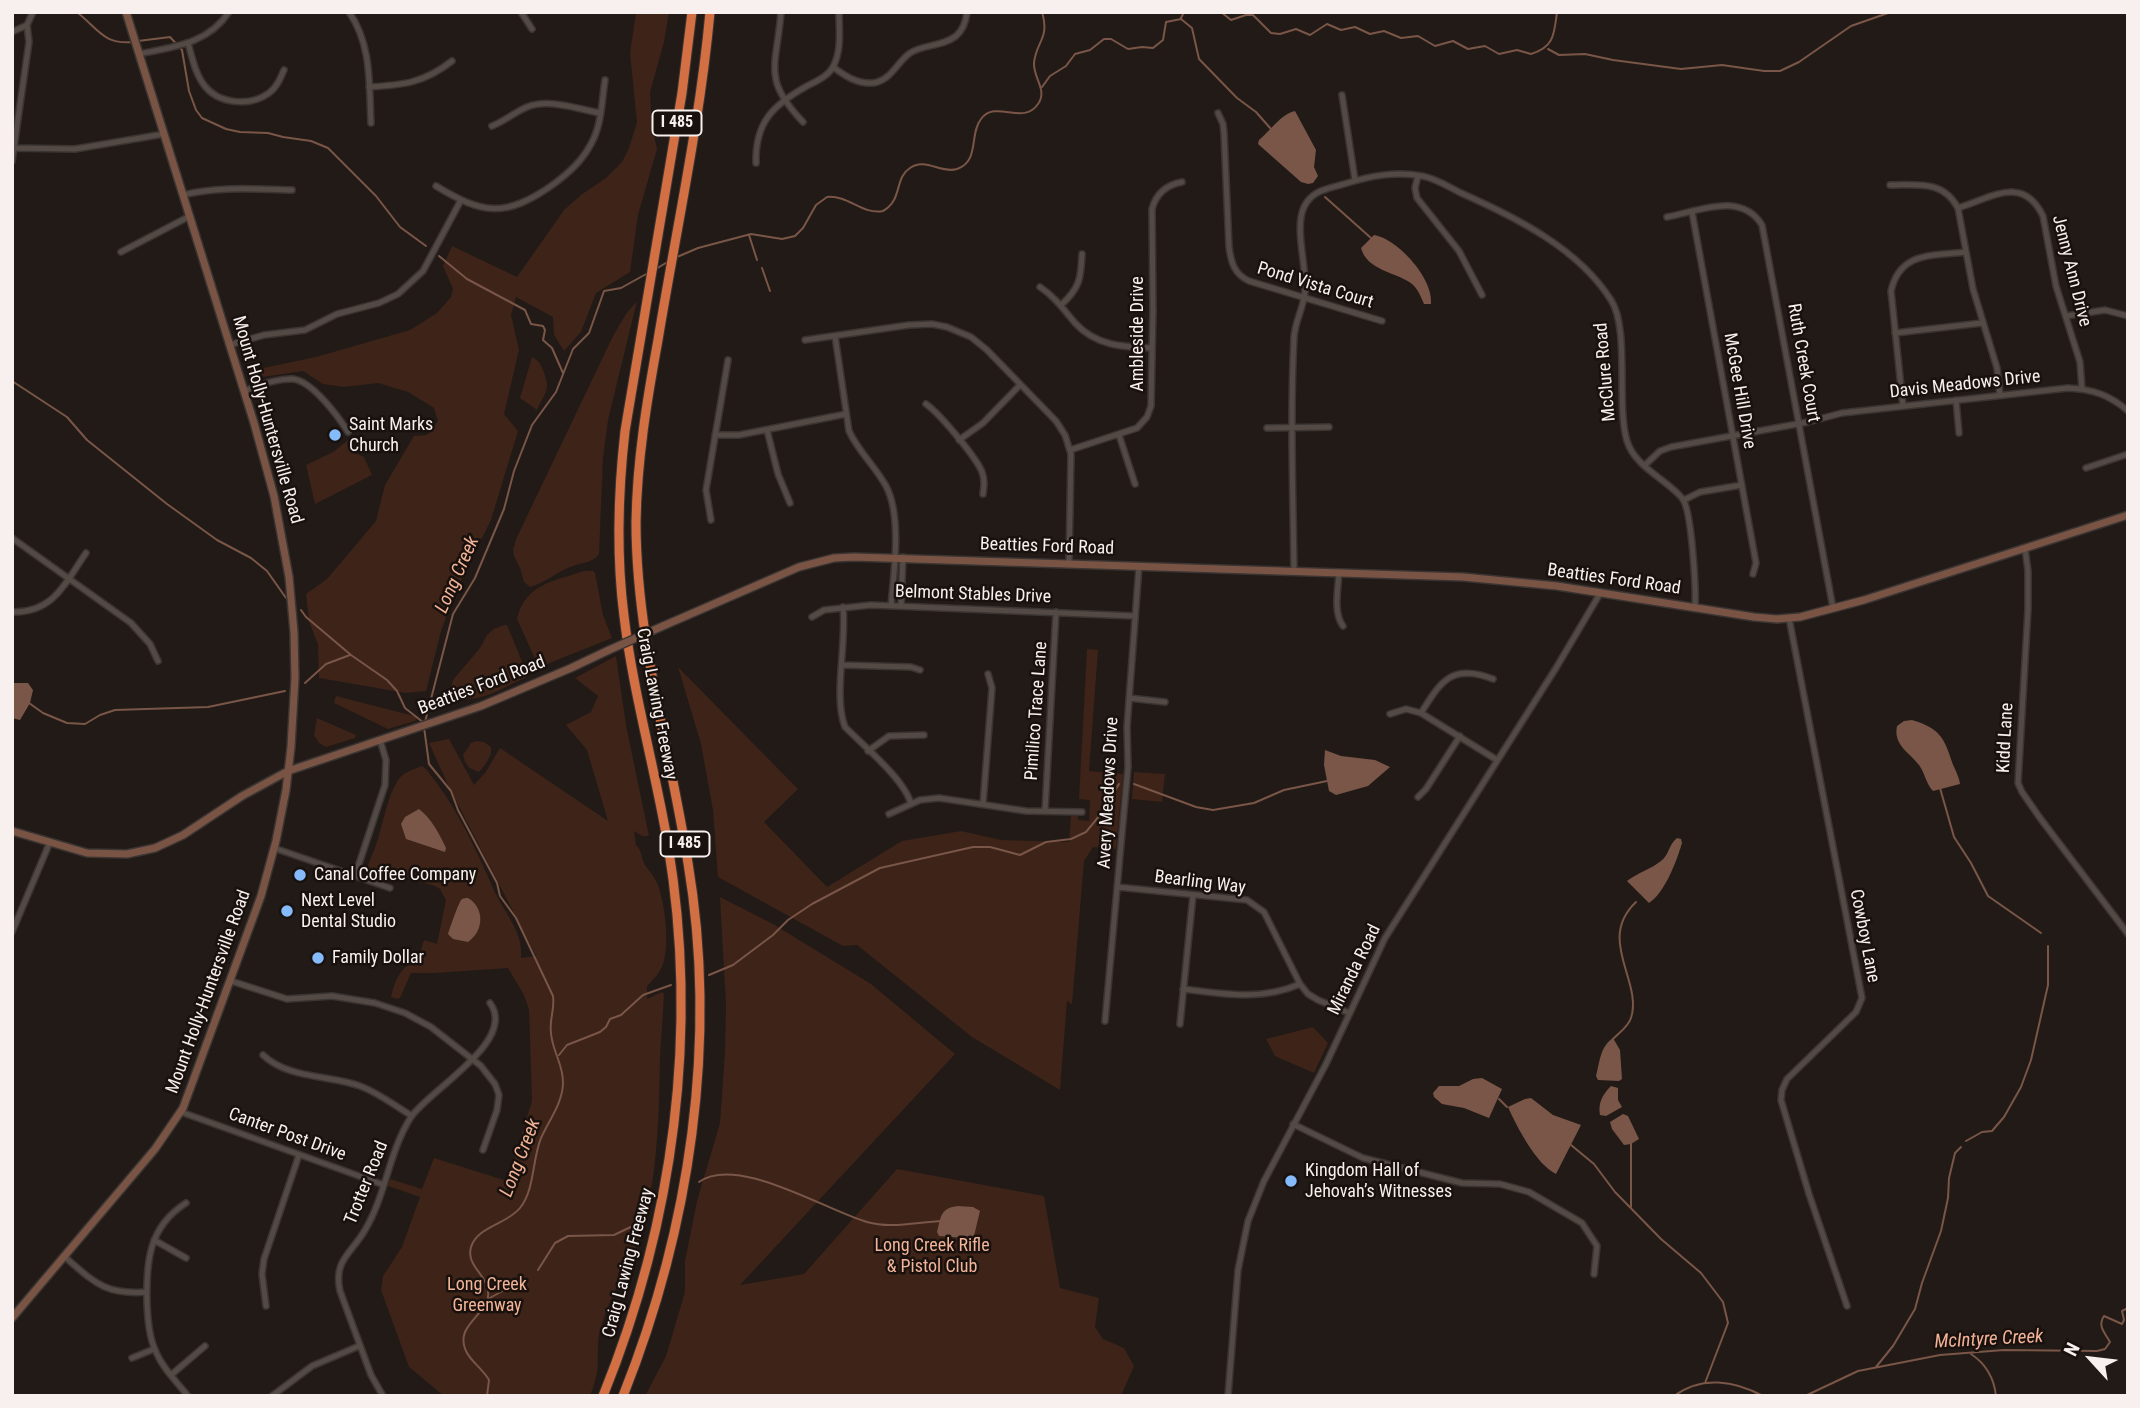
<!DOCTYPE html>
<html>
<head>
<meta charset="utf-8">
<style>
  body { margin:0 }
  #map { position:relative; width:2140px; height:1408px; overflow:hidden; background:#221a16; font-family:"Roboto Condensed",sans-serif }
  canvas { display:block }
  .frame { position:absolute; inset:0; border:14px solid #f7f0ee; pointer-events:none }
  .north { position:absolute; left:2056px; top:1324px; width:70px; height:70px; -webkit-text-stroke:5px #19110d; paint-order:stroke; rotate:297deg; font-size:19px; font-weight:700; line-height:28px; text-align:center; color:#f7f0ee }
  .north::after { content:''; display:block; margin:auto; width:24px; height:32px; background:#f7f0ee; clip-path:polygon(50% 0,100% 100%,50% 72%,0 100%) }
</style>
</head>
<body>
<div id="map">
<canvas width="2140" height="1408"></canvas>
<div class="frame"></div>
<div class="north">N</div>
</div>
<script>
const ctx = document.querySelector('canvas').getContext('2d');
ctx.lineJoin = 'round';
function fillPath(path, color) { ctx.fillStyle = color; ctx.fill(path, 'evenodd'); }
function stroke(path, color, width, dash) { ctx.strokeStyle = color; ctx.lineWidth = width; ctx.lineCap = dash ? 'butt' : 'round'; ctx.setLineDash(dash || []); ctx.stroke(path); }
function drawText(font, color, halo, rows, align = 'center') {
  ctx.font = font + ' "Roboto Condensed",sans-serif'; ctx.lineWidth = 5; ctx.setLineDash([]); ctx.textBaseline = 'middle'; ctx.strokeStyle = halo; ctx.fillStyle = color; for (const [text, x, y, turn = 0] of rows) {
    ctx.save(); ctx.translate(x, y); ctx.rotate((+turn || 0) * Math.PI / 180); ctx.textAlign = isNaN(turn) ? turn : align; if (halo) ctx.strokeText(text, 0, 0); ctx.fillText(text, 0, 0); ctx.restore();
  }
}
const green = new Path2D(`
  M 636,12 L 669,12 L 664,42 L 650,92 L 652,128 L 657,149 L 638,215 L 630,272 L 596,293 L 581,332 L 564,351 L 554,335 L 553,317 L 516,297 L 511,315 L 519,350 L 504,414 L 518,431 L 491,520 L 457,588 L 441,631 L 426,691 L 406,693 L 319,678 L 318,645 L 309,621 L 306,594 L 327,579 L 376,521 L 385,485 L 414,436 L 427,435 L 438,421 L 434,408 L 408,392 L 378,383 L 344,387 L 323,384 L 303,371 L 262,377 L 249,376 L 249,371 L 316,357 L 410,330 L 437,313 L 451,297 L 453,289 L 443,266 L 452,246 L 517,277 L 564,210 L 581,195 L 606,178 L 622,162 L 629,148 L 637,122 L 630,53 Z
  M 637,301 L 608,420 L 603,458 L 599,554 C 593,563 583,562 573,566 C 558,571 545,583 530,587 L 524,582 L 520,568 L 514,556 L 513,549 L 517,537 L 613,336 L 626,314 Z
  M 532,357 C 539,361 540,363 543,370 C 551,390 546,391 537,410 L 520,398 Z
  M 348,440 L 355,453 L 364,457 L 372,475 L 315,504 L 306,465 L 333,452 Z
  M 584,571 L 593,571 L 595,573 L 603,615 L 612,638 L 547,664 L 540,665 L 537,663 L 517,619 C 525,584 554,581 584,571 Z
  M 504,625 L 507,625 L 528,676 C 504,687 476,708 449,694 L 453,680 L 480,648 L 487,635 L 494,629 Z
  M 1087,649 L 1098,650 L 1089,771 L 1123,774 L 1116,849 L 1093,847 L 1084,861 L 1072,1004 L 1067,1001 L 1060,1090 L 972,1037 L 857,945 L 843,946 L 718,877 L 713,810 L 701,744 L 678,667 L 798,789 L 764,822 L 827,887 L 902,841 L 961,831 L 1001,840 L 1069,842 L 1071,816 L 1078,816 L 1078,820 L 1089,821 L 1090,800 L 1079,799 Z
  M 616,656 L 626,725 L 649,836 L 642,836 L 634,831 L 636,845 C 642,851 641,857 645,865 C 649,871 654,876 657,883 C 665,902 670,945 663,964 C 660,973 653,980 647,986 L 647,999 L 662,992 L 664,994 C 663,1016 661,1037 660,1058 C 659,1113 658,1176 642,1229 C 632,1263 610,1293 601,1327 C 597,1340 598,1352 598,1365 C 597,1375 594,1386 590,1396 L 444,1396 L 409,1367 L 381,1290 L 383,1276 L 402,1247 L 420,1197 L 388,1186 L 390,1179 L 422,1189 L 434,1158 L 507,1181 L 532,1101 L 529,1010 L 524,995 L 508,968 L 435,973 L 411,973 L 400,998 L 397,999 L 391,997 C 395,980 401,966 418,959 L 424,940 L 437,944 L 446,900 L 440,889 L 435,886 L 399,875 L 387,880 L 366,872 C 368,863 373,854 376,845 C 383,825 386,799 398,780 C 402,773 414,769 422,766 L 426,769 C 455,804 475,847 493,888 C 503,912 524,931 521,958 L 536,956 L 449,787 L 429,743 L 449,739 L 474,785 L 485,773 L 500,748 L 608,821 L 587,750 L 566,725 L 591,712 L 598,696 L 575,678 Z
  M 336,696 L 418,717 L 415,721 L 388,729 L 334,703 Z
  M 317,718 L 356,735 L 355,738 L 326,747 L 319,743 L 314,735 Z
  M 477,741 L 484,742 L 491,747 C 493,755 485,766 479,772 C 469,769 465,765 463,755 L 471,743 Z
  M 1134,772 L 1165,774 L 1162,802 L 1132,799 Z
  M 720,897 L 773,924 L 871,984 L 955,1054 L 740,1285 L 804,1274 L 897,1169 L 1044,1196 L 1060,1288 L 1099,1298 L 1095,1327 L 1103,1339 L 1124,1348 L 1134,1366 L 1121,1396 L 645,1396 L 666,1356 L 685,1292 L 685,1261 L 697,1201 L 720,1123 L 725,1052 L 726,1005 Z
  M 1313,1027 L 1328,1043 L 1314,1073 L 1275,1056 L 1266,1039 Z`);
const water = new Path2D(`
  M 1295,111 L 1316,150 L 1314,167 L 1318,176 L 1313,183 L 1308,184 L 1301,182 L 1258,144 L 1259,140 C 1270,131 1281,114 1295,111 Z
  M 1374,235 C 1398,239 1434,279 1431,304 L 1424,304 C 1421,297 1418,289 1412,284 C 1397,272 1367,271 1361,248 Z
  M 12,683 L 28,683 L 33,690 L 30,703 L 20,720 L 12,718 Z
  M 1912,720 C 1939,728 1944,737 1952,762 C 1955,770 1959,776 1960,784 L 1933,791 C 1926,784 1925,773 1919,765 C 1909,752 1893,745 1897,726 L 1904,721 Z
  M 1325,750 L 1341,756 L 1375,760 L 1390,767 L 1368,786 L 1336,795 L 1329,791 L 1324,765 Z
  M 419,809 C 431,818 440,835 446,848 L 445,852 L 406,839 L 401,824 L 405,817 Z
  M 1677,838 L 1681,839 L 1682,843 C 1677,860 1665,893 1649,903 L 1627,881 C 1637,873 1651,869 1661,861 C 1669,855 1669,844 1677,838 Z
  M 468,898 C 485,908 484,931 468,942 L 453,939 L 448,934 C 450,928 459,901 462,899 C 464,898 466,898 468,898 Z
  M 1613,1038 L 1620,1050 L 1622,1079 L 1619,1081 L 1598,1080 L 1596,1076 C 1600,1061 1600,1047 1613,1038 Z
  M 1482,1078 L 1502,1089 L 1489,1118 L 1464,1108 L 1442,1104 L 1434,1097 L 1433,1093 L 1439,1086 L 1459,1086 L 1473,1079 Z
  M 1611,1086 L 1618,1088 L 1618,1100 L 1622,1107 L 1606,1116 L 1600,1115 C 1598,1103 1602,1095 1611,1086 Z
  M 1531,1098 L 1553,1115 L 1581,1125 L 1556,1174 C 1536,1164 1517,1127 1508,1107 L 1525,1099 Z
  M 1623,1114 L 1628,1116 L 1639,1139 L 1631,1144 L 1624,1145 L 1612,1129 L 1610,1122 Z
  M 958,1206 L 973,1207 L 980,1211 L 974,1236 L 966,1238 L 939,1236 L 937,1232 C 941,1217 940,1208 958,1206 Z`);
const stream = new Path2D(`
  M 1199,12 L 1205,12
  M 1221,12 L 1231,20 L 1246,15 L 1253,15 L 1271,33 L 1280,34 L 1296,29 L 1310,35 L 1327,24 L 1341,30 L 1355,27 L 1370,34 L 1384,31 L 1401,38 L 1418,36 L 1435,46 L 1453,41 L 1468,49 L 1485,46 L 1499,54 L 1517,50 L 1531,54 C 1554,47 1554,35 1557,12
  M 78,13 C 98,29 104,45 133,42
  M 1181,18 L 1184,12
  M 138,41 L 170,37 L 182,50 L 189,91 L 196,110 L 202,118 L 226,129 L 240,132 L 268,133 L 283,137 L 311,141 L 328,148 L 376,196 L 400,227 L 426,246
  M 1548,49 L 1559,55 L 1585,54 L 1613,60 L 1681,69 L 1722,65 L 1764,71 L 1780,71 L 1799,62 L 1851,26 L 1891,12
  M 1042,87 L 1050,76 L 1066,66 L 1075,54 L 1090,50 L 1104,39 L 1111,39 L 1128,49 L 1142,47 L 1153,48 L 1163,40 L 1166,22 L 1181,19 L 1192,28 L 1199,59 L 1237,98 L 1256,112 L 1271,129
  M 1325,197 L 1371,238
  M 749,235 L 757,260
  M 439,256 L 467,279 L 525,310 L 531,324 L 543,326 L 545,330 L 543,340 L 552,348 L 563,373
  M 677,257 L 698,248 L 751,234 L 782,239 L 795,236 L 803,228 L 816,205 L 827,197 C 849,195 862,215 883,211 C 903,200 894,178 910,168 C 925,157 941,174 957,169 C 980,161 969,134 981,119 C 996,99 1023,126 1038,104 C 1048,90 1033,78 1034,63 C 1036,41 1050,39 1042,12
  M 762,268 L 770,291
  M 656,269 L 669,261
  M 12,381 L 67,417 L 87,440 L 167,504 L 217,540 L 251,558 L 267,571 L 286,598
  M 301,610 L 306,617 L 351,655 L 387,680 L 397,691 L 405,708 L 424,723
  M 305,683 L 326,664 L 350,655
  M 29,703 L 43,713 L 67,723 L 85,724 L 100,715 L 115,710 L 208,707 L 285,691
  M 425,722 L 453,614 L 475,578 L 504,509 L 514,471 L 532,425 L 556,392 L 573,349 L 589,333 L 604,291 L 621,288 L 648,273
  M 424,727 L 429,764 L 451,791 L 458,810 L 497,883 L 500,896 L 516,918 L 553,996 C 555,1009 549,1020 551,1033 C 552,1051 564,1065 563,1084 C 562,1104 549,1120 541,1138 C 532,1160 535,1189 520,1208 C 506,1225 478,1226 471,1247 C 466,1266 486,1274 488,1290 C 492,1314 453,1324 466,1351 C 471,1362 483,1369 489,1380 L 487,1396
  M 1134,784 L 1196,807 L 1213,810 L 1254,803 L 1284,790 L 1327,781
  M 1940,788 L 1954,837 L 1971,863 L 1988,896 L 2041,933
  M 709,975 L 733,965 L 773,935 L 788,920 L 812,904 L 880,868 L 973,847 L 990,847 L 1020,855 L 1046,842 L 1071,839 L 1086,832 L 1100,815 L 1119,784
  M 1613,1039 C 1619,1033 1628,1027 1631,1018 C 1643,981 1596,940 1636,902
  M 559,1055 L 567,1045 L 600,1032 L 606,1027 L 610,1019 L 621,1015 L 643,995 L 671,985
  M 1499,1099 L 1507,1107
  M 1966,1141 L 1982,1132 L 1992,1131 L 2004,1117 L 2021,1087 L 2031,1060 L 2048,985 L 2048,946
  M 1571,1145 L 1594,1164 L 1615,1192 L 1661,1239 L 1701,1273 L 1723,1302 L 1728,1323 L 1705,1383
  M 699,1182 C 737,1154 827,1211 867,1222 C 891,1229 917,1222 942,1221
  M 1631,1207 L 1631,1143
  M 538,1270 L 555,1243 L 568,1236 L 614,1235 L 639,1223 L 643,1219 L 646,1211
  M 488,1299 L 524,1279
  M 1971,1354 C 1986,1364 1994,1377 1996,1396
  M 1876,1367 L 1893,1346 L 1915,1309 L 1922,1283 L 1941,1231 L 1948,1198 L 1949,1178 L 1955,1153 L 1961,1147
  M 1674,1396 C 1702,1375 1735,1381 1763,1396
  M 1805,1396 L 1858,1371 L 1940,1355 L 2004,1350 L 2097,1351 L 2105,1349 L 2110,1342 C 2105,1333 2097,1326 2104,1316 L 2122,1324 L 2124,1320 L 2122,1311 L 2128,1308`);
const minor = new Path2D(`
  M 349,12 C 372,45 369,85 371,123
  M 521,12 L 532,29
  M 781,12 C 777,66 761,78 803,122
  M 12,32 L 27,25
  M 188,43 C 192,57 195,73 204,85 C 218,104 250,107 269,93 C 277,87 280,79 284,70
  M 139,54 C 173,47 208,44 229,12
  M 833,67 C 845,76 857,84 873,83 C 892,80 896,63 910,53 C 924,44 942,47 956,36 C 963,30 966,22 967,12
  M 369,87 C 403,85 424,83 452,61
  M 1342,95 L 1355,180
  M 1218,113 L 1223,124 L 1224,133 L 1229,247 C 1231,262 1234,274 1249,281 L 1382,321
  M 492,126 C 505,121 515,112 527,107 C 550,98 577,109 600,113
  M 12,148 L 75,149 L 164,134
  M 12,161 L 29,42 L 27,25 L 33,12
  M 756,163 C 755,122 773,105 807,86 C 817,81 828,76 833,67 C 842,50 839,30 839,12
  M 1418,176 L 1415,188 L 1417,198 L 1459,251 L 1482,295
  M 1890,185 C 1918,185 1943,180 1958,208 L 1973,289 L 1997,368 L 2000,395
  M 436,186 C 482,214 505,218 551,186 C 569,173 584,160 594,138 C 602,120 602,99 605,80
  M 183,195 C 218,186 256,189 292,190
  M 1958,208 C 1991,198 2023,174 2043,216 L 2056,286 L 2080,362 L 2082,389
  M 1692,212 L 1756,563 L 1753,574
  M 1667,217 C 1699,211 1741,191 1762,225 L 1833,608
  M 121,252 L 190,216
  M 1040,287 C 1054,296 1064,310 1075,323 C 1096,346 1123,347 1152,348
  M 1061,305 C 1080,288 1081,278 1082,254
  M 2066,316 L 2105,310 L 2128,316
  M 1895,333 L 1982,323
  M 835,336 L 849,431 C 858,451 875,466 886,486 C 902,516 894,572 891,606
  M 805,340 L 909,325 L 932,324 L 947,327 L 971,337 L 987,350 L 1056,421 L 1065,435 L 1071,454 L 1069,563
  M 229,345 L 264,335 L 305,330 L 337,314 L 379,303 L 398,294 L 423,271 L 461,200
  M 244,391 C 259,386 277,378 293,379 C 312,381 338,416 348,432
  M 1956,400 L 1959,433
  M 926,404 C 940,414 976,457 982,472 C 985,480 984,486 983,494
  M 1903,406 L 1891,291 C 1900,251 1933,256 1966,252
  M 1267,428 L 1329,427
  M 767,430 L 778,474 L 790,503
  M 715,435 L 739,435 L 846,414
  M 1119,435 L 1135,484
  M 959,440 L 983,423 L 1020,385
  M 1070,450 L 1137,428 L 1147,417 L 1151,406 L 1153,311 L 1152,209 C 1156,194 1166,185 1182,182
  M 1645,465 L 1660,451 L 1671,447 L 1808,422 L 1842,413 L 2068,388 C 2092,389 2110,395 2128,411
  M 2086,468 L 2128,454
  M 1684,500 L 1700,492 L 1742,485
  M 711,520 L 706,490 L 728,360
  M 12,538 L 131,623 L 150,644 L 158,661
  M 2025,549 L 2028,571 L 2028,609 L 2018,783 L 2022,792 L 2040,818 L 2128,934
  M 1294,571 C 1293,493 1290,415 1294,337 C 1295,321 1304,307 1305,291 C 1307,267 1294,228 1304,207 C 1312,190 1328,189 1344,184 C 1370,176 1395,171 1422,176 C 1435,178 1449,187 1461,193 C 1515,217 1578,248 1611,300 C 1630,329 1616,405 1627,441 C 1635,467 1666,479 1682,498 C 1692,509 1696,590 1695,608
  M 1339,573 C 1338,589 1333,613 1343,626
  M 901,606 L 903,557
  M 843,607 C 847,643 833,696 845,727 C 863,745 905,780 911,804
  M 12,612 C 54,613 65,583 86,553
  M 812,617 L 824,610 L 871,605 L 1135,616
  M 1789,618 L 1862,998 L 1856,1012 L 1787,1079 L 1782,1090 L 1781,1100 L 1809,1194 L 1847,1306
  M 842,665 L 911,667 L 920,670
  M 1129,698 L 1165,702
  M 1421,713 C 1441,681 1452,663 1493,679
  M 1390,714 L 1406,709 L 1421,713 L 1497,760
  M 868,751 L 889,736 L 924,735
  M 1418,797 L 1426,789 L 1460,736
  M 983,804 L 992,688 L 988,674
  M 1045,811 L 1056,612
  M 889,814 L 920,800 L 939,798 L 1026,811 L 1082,812
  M 274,848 L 390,888
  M 355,876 L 385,785 L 386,760 L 380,740
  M 1117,887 L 1247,900 L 1264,912 L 1300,984 L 1308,994 L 1318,1000 L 1349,1013
  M 12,932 L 50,842
  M 231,981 L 287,999 L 332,996 L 375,1003 L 405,1013 L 431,1027 L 481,1066 L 495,1084 L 499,1095 L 497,1110 L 483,1150
  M 1183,989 C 1223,994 1262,1001 1300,984
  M 1105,1021 L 1128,767 L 1127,727 L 1139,566
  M 1180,1024 L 1193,895
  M 263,1055 C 288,1079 330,1075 360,1086 C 379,1093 395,1106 412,1116
  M 181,1112 L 384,1185
  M 1293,1124 L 1363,1158 L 1462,1183 L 1500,1184 L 1529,1192 L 1582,1223 L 1597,1246 L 1594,1274
  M 186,1203 C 148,1227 146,1263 147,1304 C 148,1321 149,1337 156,1352 C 163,1369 177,1382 188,1396
  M 154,1240 L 186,1258
  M 65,1257 C 95,1283 105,1295 147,1292
  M 266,1306 L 262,1274 L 264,1259 L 299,1155
  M 132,1358 L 154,1349
  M 171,1375 L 205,1346
  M 272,1396 L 312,1366 L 359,1346
  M 383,1396 L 371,1375 L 340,1291 C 333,1260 352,1253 365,1230 C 386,1195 389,1151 411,1117 C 429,1090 518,1041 490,1003
  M 1228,1396 L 1238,1270 L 1248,1221 L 1264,1181 L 1326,1064 L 1385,938 L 1556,668 L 1601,592`);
const secondary = new Path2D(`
  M 663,626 L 799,567 L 834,558 L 854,557 L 1463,577 L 1557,586 L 1754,617 L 1777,619 L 1800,617 L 1864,600 L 2128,515
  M 12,831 L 87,853 L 127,854 L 155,848 L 183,835 L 242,796 L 288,771 L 481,706 L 571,668 L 609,650
  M 12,1318 L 155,1149 L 183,1108 L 261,896 L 276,841 L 286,790 L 291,747 L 295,678 L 294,632 L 289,577 L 274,496 L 254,423 L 126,12`);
const motorway = new Path2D(`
  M 603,1396 C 674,1221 699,1032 668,845 C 655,768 633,693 624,616 C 616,554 618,493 625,431 L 682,93 L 692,12
  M 623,1396 C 690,1228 718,1042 688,863 C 670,749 636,638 636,522 C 637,460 647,400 658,340 C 676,231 700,122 710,12`);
const secondaryBridge = new Path2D(`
  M 609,650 L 663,626`);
const markers = [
  [335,435,7,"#86bbfb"],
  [300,875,7,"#86bbfb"],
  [287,911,7,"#86bbfb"],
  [318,958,7,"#86bbfb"],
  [1291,1181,7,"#86bbfb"]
];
const shields = [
  [677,123,49],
  [685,844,49]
];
const shieldNames = [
  ["I 485",677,123],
  ["I 485",685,844]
];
const streetNames = [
  ["Jenny Ann Drive",2071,271,76],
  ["Pond Vista Court",1315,286,17],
  ["Ambleside Drive",1138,334,-90],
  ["Ruth Creek Court",1803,363,80],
  ["McClure Road",1606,372,-95],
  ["Davis Meadows Drive",1965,385,-6],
  ["McGee Hill Drive",1739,391,80],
  ["Mount Holly-Huntersville Road",267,420,74],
  ["Beatties Ford Road",1047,547,2],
  ["Beatties Ford Road",1614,580,8],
  ["Belmont Stables Drive",973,595,2],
  ["Beatties Ford Road",482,686,-21],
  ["Craig Lawing Freeway",656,704,79],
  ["Pimilico Trace Lane",1037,711,-86],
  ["Kidd Lane",2006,738,-87],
  ["Avery Meadows Drive",1109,793,-87],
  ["Bearling Way",1200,883,7],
  ["Cowboy Lane",1864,936,79],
  ["Miranda Road",1355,970,-64],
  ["Mount Holly-Huntersville Road",209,992,-70],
  ["Canter Post Drive",287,1135,20],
  ["Trotter Road",367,1183,-68],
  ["Craig Lawing Freeway",629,1263,-75]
];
const poiNames = [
  ["Saint Marks",349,425],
  ["Church",349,446],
  ["Canal Coffee Company",314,875],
  ["Next Level",301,901],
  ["Dental Studio",301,922],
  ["Family Dollar",332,958],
  ["Kingdom Hall of",1305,1171],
  ["Jehovah’s Witnesses",1305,1192]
];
const parkNames = [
  ["Long Creek Rifle",932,1246],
  ["& Pistol Club",932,1267],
  ["Long Creek",487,1285],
  ["Greenway",487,1306]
];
const waterNames = [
  ["Long Creek",458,575,-66],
  ["Long Creek",521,1158,-69],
  ["McIntyre Creek",1989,1340,-3]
];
fillPath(green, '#3d2318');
fillPath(water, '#795647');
stroke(stream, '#795647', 2);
stroke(minor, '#3a3432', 8);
stroke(secondary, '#3a3432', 10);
stroke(motorway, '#3a3432', 11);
stroke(minor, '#534945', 5);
stroke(secondary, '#795444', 7);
stroke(motorway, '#d26f43', 9);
stroke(secondaryBridge, '#3a3432', 10, []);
stroke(secondaryBridge, '#795444', 7);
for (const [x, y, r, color] of markers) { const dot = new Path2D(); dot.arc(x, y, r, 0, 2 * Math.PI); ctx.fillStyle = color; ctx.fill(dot); stroke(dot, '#19110d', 2.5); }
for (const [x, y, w] of shields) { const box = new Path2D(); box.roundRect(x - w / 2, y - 12.5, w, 25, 5); ctx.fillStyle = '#19110d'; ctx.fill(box); stroke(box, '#f7f0ee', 2); }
drawText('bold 16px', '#f7f0ee', null, shieldNames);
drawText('18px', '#f7f0ee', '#19110d', streetNames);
drawText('18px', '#f7f0ee', '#19110d', poiNames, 'left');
drawText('18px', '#f3b499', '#19110d', parkNames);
drawText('italic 19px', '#f2b398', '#19110d', waterNames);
</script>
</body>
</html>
